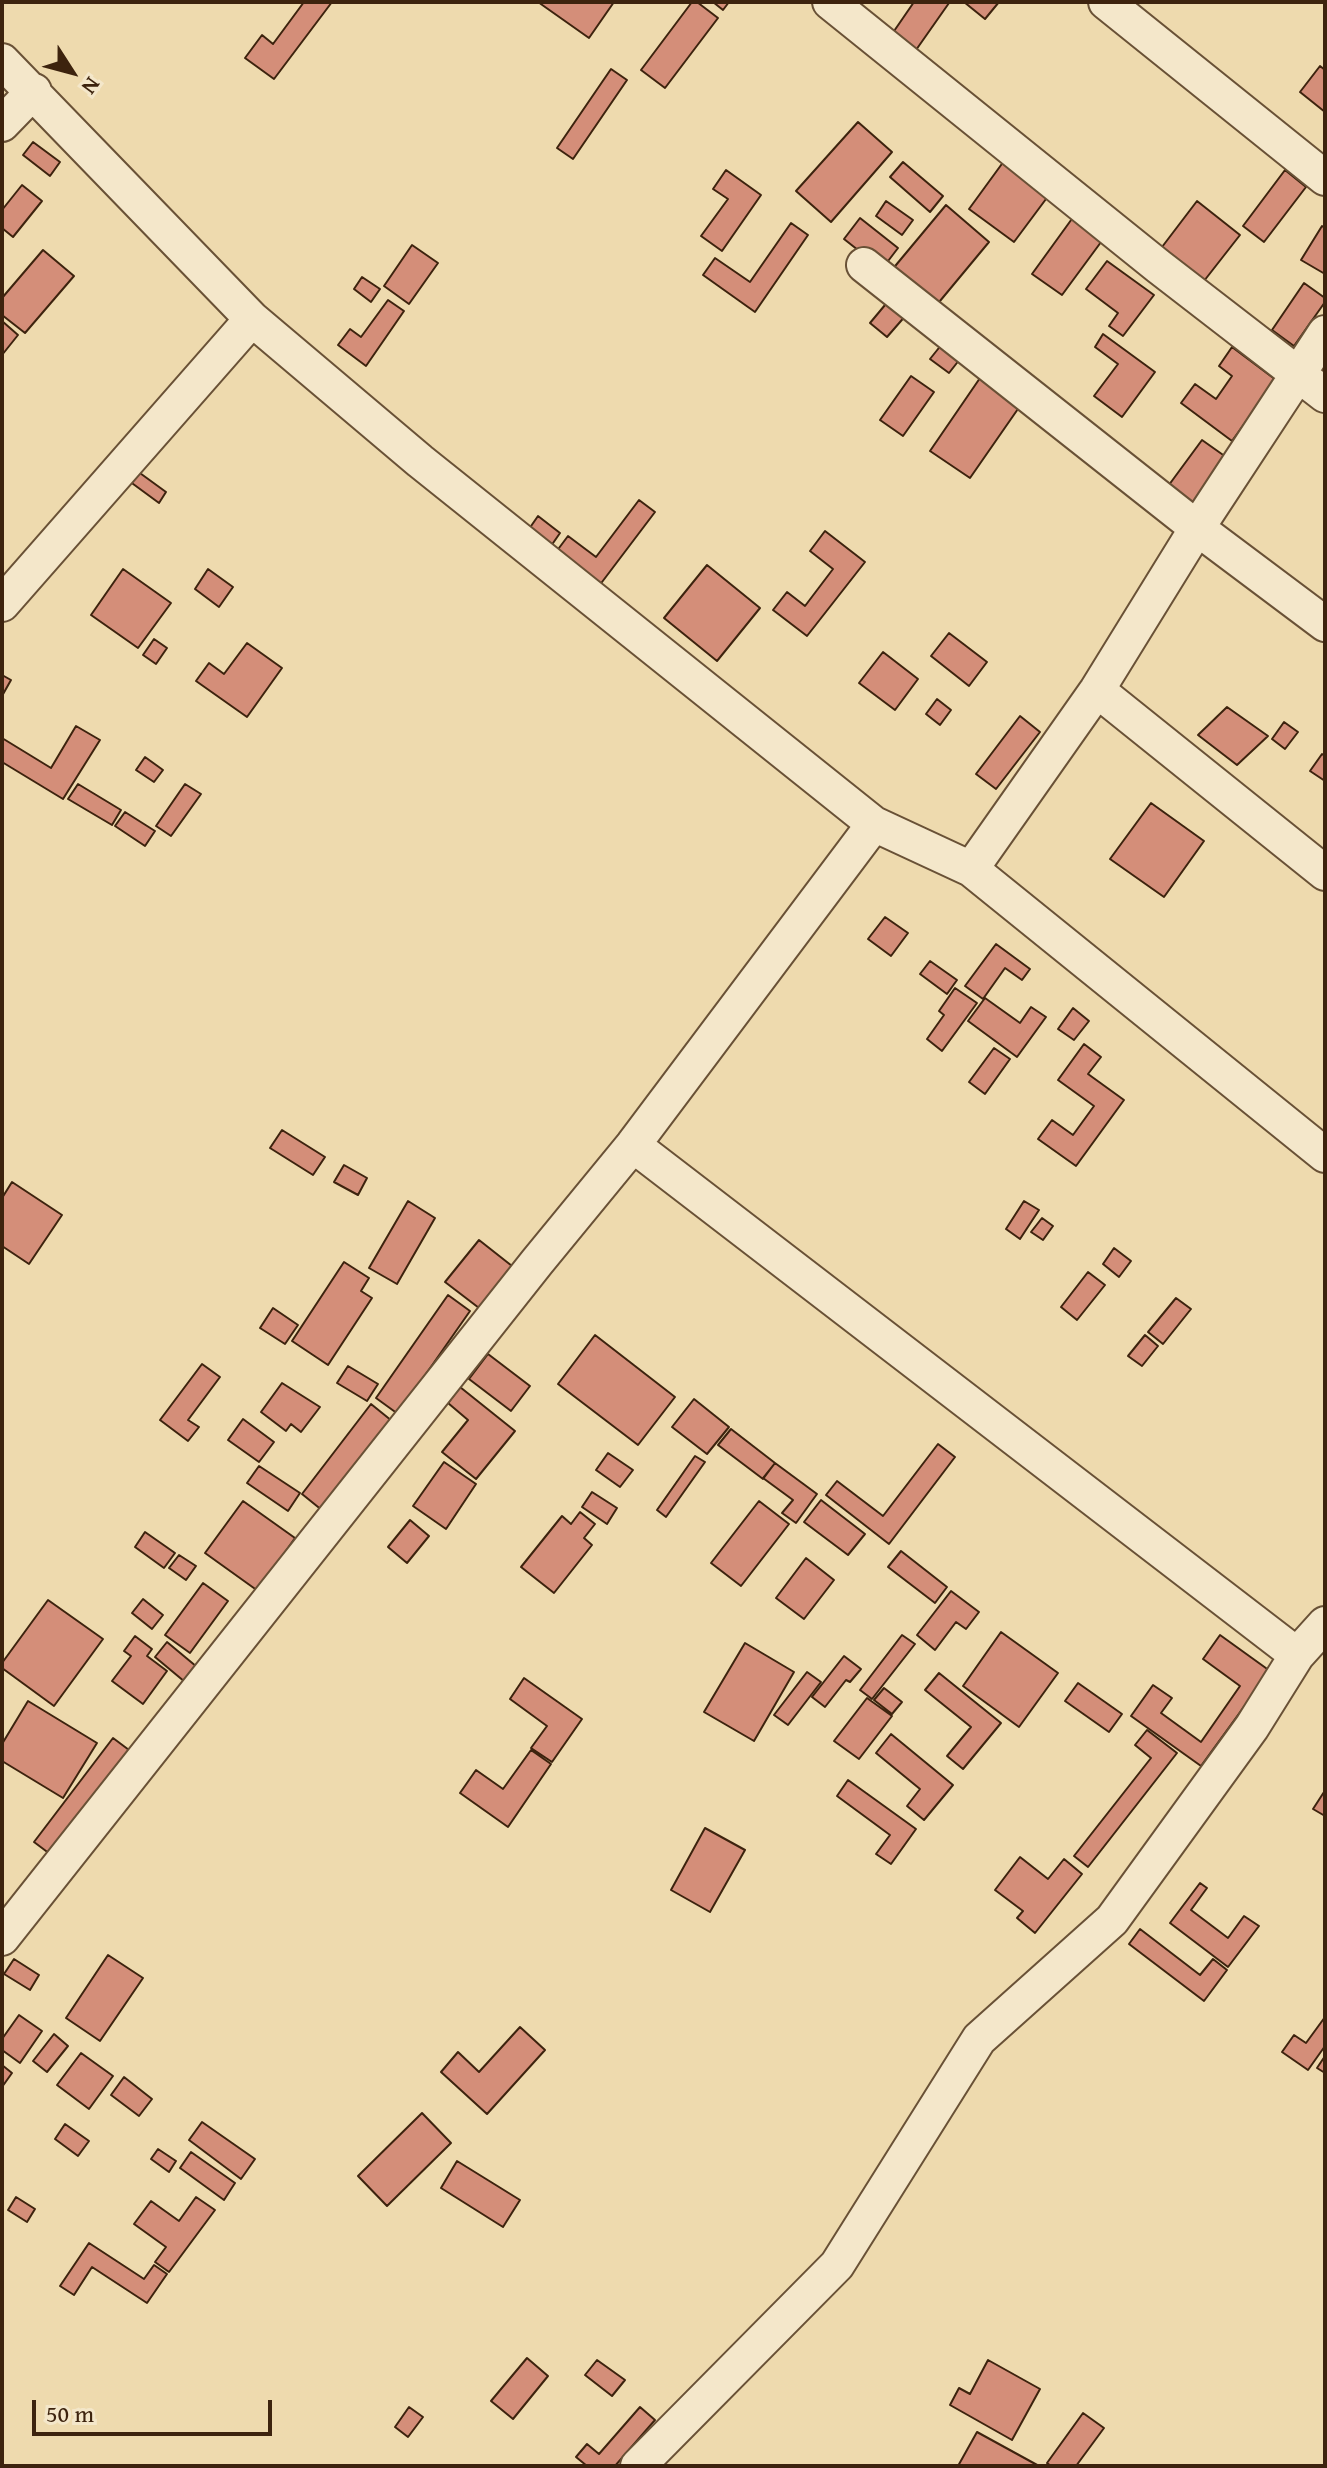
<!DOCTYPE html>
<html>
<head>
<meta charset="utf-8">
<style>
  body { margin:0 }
  #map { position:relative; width:1327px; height:2468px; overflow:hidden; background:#eedaae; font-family:"Gentium Book Plus",serif }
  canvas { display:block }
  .frame { position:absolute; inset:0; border:4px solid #3d230e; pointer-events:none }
  .north { position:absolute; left:32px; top:32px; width:80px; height:80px; -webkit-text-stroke:6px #f4e7ca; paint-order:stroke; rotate:126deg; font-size:22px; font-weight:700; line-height:32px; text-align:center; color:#3d230e }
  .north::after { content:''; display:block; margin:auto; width:28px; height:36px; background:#3d230e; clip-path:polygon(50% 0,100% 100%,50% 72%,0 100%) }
  .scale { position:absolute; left:32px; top:2400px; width:240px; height:36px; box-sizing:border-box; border:4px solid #3d230e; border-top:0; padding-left:10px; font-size:24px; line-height:28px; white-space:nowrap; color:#3d230e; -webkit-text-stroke:6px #f4e7ca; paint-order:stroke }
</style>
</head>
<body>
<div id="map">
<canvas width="1327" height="2468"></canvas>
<div class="frame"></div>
<div class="north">N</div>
<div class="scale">50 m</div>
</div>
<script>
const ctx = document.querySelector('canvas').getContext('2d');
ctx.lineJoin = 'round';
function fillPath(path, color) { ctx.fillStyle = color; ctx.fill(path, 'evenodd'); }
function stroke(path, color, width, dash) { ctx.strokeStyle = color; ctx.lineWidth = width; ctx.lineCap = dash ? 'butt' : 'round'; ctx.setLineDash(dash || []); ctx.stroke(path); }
const building = new Path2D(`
  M 304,2 L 332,2 L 274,79 L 245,58 L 262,35 L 273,44 Z
  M 538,2 L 614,2 L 589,38 Z
  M 692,2 L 697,2 L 718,18 L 665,88 L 641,70 Z
  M 713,2 L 729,2 L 723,10 Z
  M 914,2 L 949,3 L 916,50 L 892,34 Z
  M 964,2 L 999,2 L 985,19 Z
  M 1320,66 L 1325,70 L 1325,112 L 1300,92 Z
  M 611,69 L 627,80 L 573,159 L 557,148 Z
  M 858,122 L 892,152 L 831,222 L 796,191 Z
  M 33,142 L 60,162 L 50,176 L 23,155 Z
  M 1004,161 L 1049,195 L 1014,242 L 969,209 Z
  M 903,162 L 943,196 L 930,212 L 890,177 Z
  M 726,170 L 761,195 L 722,251 L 701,236 L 728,199 L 713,189 Z
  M 1285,170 L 1306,187 L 1264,242 L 1243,226 Z
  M 22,185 L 42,201 L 13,237 L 2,228 L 2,210 Z
  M 886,201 L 913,220 L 902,235 L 876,216 Z
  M 1197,201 L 1240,235 L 1204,281 L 1162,247 Z
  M 946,205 L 989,242 L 935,307 L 891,271 Z
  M 1074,216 L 1104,238 L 1062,295 L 1032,274 Z
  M 860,218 L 898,248 L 882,269 L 844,239 Z
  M 791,223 L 808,235 L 755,312 L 703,275 L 715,258 L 750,282 Z
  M 1322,226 L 1325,228 L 1325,274 L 1301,260 Z
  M 412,245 L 438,263 L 409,304 L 384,286 Z
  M 43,250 L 74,276 L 25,333 L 2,315 L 2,298 Z
  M 1107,261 L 1154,295 L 1123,336 L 1109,326 L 1118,313 L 1086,289 Z
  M 362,277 L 380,289 L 371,302 L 354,289 Z
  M 1304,283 L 1325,298 L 1325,302 L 1294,346 L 1272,330 Z
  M 890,299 L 907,314 L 887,337 L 870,323 Z
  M 388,300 L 404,311 L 366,366 L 338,345 L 350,329 L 361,337 Z
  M 2,321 L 18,335 L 2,355 Z
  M 1103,334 L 1155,372 L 1122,417 L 1094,396 L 1118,364 L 1095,347 Z
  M 942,344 L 960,359 L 949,373 L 930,359 Z
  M 1232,347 L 1276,380 L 1232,441 L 1181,403 L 1195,384 L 1216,399 L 1232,376 L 1219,366 Z
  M 911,376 L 934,392 L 903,436 L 880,420 Z
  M 980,378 L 1020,406 L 970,478 L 930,451 Z
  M 1202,440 L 1226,457 L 1187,511 L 1163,493 Z
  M 133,468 L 166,492 L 159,503 L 125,478 Z
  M 639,500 L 655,512 L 599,586 L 556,552 L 568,536 L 596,557 Z
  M 538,516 L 560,533 L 551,546 L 529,529 Z
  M 825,531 L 865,562 L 807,636 L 773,610 L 787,592 L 805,606 L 833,569 L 810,551 Z
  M 707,565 L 760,608 L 717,661 L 664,618 Z
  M 123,569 L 171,603 L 138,648 L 91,615 Z
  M 208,569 L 233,587 L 219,607 L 195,589 Z
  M 949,633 L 987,662 L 969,686 L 931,656 Z
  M 154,639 L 167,648 L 156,664 L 143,655 Z
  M 247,643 L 282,668 L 247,717 L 196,681 L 209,663 L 224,674 Z
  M 883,652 L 918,679 L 895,710 L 859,683 Z
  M 2,675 L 11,680 L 2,696 Z
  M 937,699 L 951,710 L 940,725 L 926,714 Z
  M 1227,707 L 1268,736 L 1237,765 L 1198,735 Z
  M 1020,716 L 1040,732 L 996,789 L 976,774 Z
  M 1284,722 L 1298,732 L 1285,749 L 1272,739 Z
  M 76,726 L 100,740 L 63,799 L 2,762 L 2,738 L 51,768 Z
  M 1322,754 L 1325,756 L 1325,781 L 1310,771 Z
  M 145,757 L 163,770 L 154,782 L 136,770 Z
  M 78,784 L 121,810 L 112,825 L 68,799 Z
  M 185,784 L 201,794 L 171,836 L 156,826 Z
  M 1151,803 L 1204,841 L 1164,897 L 1110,859 Z
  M 125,812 L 155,831 L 145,846 L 115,826 Z
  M 885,917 L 908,933 L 891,956 L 868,939 Z
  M 996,944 L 1030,969 L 1022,980 L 1005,968 L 983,999 L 965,986 Z
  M 930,961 L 957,980 L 947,994 L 920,974 Z
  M 955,988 L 977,1003 L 942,1051 L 927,1039 L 944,1015 L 939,1011 Z
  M 985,998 L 1020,1023 L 1031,1007 L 1046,1017 L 1017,1057 L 968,1021 Z
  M 1073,1008 L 1089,1021 L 1074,1040 L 1058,1029 Z
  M 1084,1044 L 1101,1057 L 1088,1074 L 1124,1100 L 1076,1166 L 1038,1139 L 1052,1120 L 1073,1135 L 1094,1106 L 1058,1080 Z
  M 994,1048 L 1010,1059 L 985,1094 L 969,1082 Z
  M 282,1130 L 325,1157 L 313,1175 L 270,1148 Z
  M 344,1165 L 367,1178 L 358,1195 L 334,1182 Z
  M 12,1182 L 62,1215 L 29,1264 L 2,1246 L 2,1198 Z
  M 408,1201 L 435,1218 L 397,1284 L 369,1268 Z
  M 1024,1201 L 1039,1210 L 1020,1239 L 1006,1229 Z
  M 1042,1218 L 1053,1226 L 1043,1240 L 1031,1232 Z
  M 479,1240 L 512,1266 L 479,1308 L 445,1282 Z
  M 1114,1248 L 1131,1261 L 1119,1277 L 1103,1264 Z
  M 344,1262 L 369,1278 L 361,1291 L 372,1298 L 328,1365 L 292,1341 Z
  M 1088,1272 L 1105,1285 L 1077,1320 L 1061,1307 Z
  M 448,1295 L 470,1311 L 398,1414 L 376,1398 Z
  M 1176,1298 L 1191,1309 L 1163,1344 L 1148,1332 Z
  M 273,1308 L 298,1325 L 285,1344 L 260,1328 Z
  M 595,1335 L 675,1397 L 638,1445 L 558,1384 Z
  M 1145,1335 L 1158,1346 L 1142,1366 L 1128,1356 Z
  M 488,1354 L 530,1386 L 511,1411 L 469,1379 Z
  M 202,1364 L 220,1377 L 188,1420 L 199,1427 L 188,1441 L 160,1420 Z
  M 348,1366 L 378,1384 L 367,1401 L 337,1383 Z
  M 282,1383 L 320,1407 L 301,1432 L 291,1424 L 286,1431 L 261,1412 Z
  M 460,1387 L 515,1431 L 476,1479 L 442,1452 L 468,1420 L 448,1403 Z
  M 694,1399 L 729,1427 L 707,1454 L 672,1427 Z
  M 371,1404 L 392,1421 L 323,1511 L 302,1494 Z
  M 243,1419 L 274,1442 L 259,1462 L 228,1440 Z
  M 731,1429 L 775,1463 L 763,1479 L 718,1445 Z
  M 938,1444 L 955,1457 L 889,1544 L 826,1495 L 837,1481 L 883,1516 Z
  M 608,1453 L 633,1470 L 620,1487 L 596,1470 Z
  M 695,1456 L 705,1462 L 666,1517 L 657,1510 Z
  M 444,1462 L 476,1484 L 446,1529 L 413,1506 Z
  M 775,1463 L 817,1494 L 796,1523 L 782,1513 L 793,1500 L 763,1478 Z
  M 259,1466 L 300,1493 L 288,1511 L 247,1483 Z
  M 592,1492 L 617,1508 L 607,1524 L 582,1507 Z
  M 821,1500 L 865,1534 L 848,1555 L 804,1522 Z
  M 243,1501 L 295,1538 L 258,1591 L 205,1553 Z
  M 759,1501 L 789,1524 L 741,1586 L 711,1563 Z
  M 580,1512 L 595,1524 L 584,1538 L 592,1545 L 554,1593 L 521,1567 L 562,1516 L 571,1524 Z
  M 410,1520 L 429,1536 L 407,1563 L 388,1547 Z
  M 145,1532 L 175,1553 L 164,1568 L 135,1547 Z
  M 901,1551 L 947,1587 L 935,1603 L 888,1567 Z
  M 179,1555 L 196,1566 L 186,1580 L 169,1568 Z
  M 806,1558 L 834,1580 L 804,1619 L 776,1598 Z
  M 203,1583 L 228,1601 L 190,1653 L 165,1635 Z
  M 951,1591 L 979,1612 L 966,1629 L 956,1622 L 935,1650 L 917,1635 Z
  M 143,1599 L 163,1615 L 152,1629 L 132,1613 Z
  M 48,1600 L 103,1639 L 54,1706 L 2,1668 L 2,1663 Z
  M 1001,1632 L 1058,1673 L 1019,1727 L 963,1686 Z
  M 902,1635 L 915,1644 L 872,1699 L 860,1690 Z
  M 1220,1635 L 1270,1671 L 1201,1766 L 1131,1716 L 1153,1685 L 1172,1698 L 1161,1713 L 1201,1742 L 1240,1686 L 1203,1659 Z
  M 135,1636 L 152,1649 L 147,1656 L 167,1671 L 143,1704 L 112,1681 L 131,1656 L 124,1651 Z
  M 167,1642 L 197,1667 L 185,1682 L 155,1657 Z
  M 745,1643 L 794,1672 L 754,1741 L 704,1712 Z
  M 844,1656 L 861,1669 L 850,1682 L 846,1680 L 825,1707 L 812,1697 Z
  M 807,1672 L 821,1682 L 788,1725 L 774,1715 Z
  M 939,1673 L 1001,1723 L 963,1769 L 947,1756 L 971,1727 L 925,1690 Z
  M 524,1678 L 582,1719 L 552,1762 L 531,1748 L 547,1726 L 510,1699 Z
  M 1078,1683 L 1122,1714 L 1109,1732 L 1065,1701 Z
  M 884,1688 L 902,1702 L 892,1714 L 874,1700 Z
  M 867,1698 L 892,1716 L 859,1759 L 834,1741 Z
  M 28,1701 L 97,1743 L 63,1798 L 2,1761 L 2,1744 Z
  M 1147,1730 L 1177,1753 L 1088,1867 L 1074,1856 L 1151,1758 L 1135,1745 Z
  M 891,1734 L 953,1785 L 924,1820 L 907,1806 L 920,1789 L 876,1753 Z
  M 113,1738 L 129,1750 L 50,1854 L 34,1842 Z
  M 531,1750 L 551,1764 L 508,1827 L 460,1793 L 476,1770 L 503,1789 Z
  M 848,1780 L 916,1829 L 891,1864 L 876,1854 L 890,1835 L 837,1796 Z
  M 1324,1792 L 1325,1792 L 1325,1816 L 1313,1809 Z
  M 705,1828 L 745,1850 L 710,1912 L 671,1890 Z
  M 1020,1857 L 1048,1879 L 1064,1859 L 1082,1874 L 1035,1933 L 1017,1918 L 1023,1911 L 995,1890 Z
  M 1200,1883 L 1207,1888 L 1191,1910 L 1228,1938 L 1244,1916 L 1259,1926 L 1228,1967 L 1170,1923 Z
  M 1140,1929 L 1200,1975 L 1213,1959 L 1227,1970 L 1204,2001 L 1129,1944 Z
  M 108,1955 L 143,1978 L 100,2041 L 66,2018 Z
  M 14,1959 L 39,1975 L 30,1990 L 4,1974 Z
  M 19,2015 L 42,2031 L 20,2063 L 2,2050 L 2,2039 Z
  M 1325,2017 L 1325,2046 L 1308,2070 L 1282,2052 L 1294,2035 L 1306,2043 Z
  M 520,2027 L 545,2050 L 487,2114 L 441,2072 L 458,2052 L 479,2072 Z
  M 54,2034 L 68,2046 L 47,2072 L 33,2061 Z
  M 81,2053 L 113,2076 L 89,2109 L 57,2085 Z
  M 1325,2056 L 1325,2073 L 1317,2068 Z
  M 2,2065 L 12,2073 L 2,2087 Z
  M 124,2077 L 152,2099 L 139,2116 L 111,2095 Z
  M 422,2113 L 451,2143 L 387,2206 L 358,2176 Z
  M 202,2122 L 255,2159 L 241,2179 L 189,2140 Z
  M 65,2124 L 89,2141 L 78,2156 L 55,2139 Z
  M 158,2149 L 176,2161 L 169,2172 L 151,2159 Z
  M 191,2152 L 235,2183 L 224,2200 L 180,2168 Z
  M 457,2161 L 520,2200 L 503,2227 L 441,2188 Z
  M 16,2197 L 35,2209 L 27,2222 L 8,2210 Z
  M 196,2197 L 215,2210 L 169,2272 L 155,2262 L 166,2247 L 134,2224 L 151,2201 L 179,2221 Z
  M 89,2243 L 144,2279 L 154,2265 L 167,2274 L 147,2303 L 92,2267 L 74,2295 L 60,2286 Z
  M 527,2358 L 548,2376 L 513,2419 L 491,2401 Z
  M 597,2360 L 625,2380 L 612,2396 L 585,2375 Z
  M 988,2360 L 1040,2389 L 1012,2440 L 950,2405 L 959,2388 L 970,2394 Z
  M 409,2407 L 423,2417 L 408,2437 L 395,2427 Z
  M 640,2407 L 655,2420 L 615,2466 L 587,2466 L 576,2457 L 587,2444 L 599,2454 Z
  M 1083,2413 L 1104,2428 L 1076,2466 L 1051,2466 L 1047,2463 Z
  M 977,2432 L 1039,2466 L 958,2466 Z`);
const minor = new Path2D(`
  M 830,2 L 1158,266 L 1325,395
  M 1106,2 L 1325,178
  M 2,61 L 252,319 L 420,461 L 874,824 L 971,869 L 1325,1155
  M 2,124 L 34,91
  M 864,265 L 1197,528 L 1325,624
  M 2,604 L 252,319
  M 1097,690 L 1325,873
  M 971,869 L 1097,690 L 1197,528 L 1325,333
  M 633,1145 L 1297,1655
  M 2,1938 L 537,1262 L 633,1145 L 874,824
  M 638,2466 L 837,2265 L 979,2039 L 1112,1920 L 1252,1727 L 1297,1655 L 1325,1624`);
fillPath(building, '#d48e79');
stroke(building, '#3d230e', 2);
stroke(minor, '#695136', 38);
stroke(minor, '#f4e7ca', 34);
</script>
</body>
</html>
